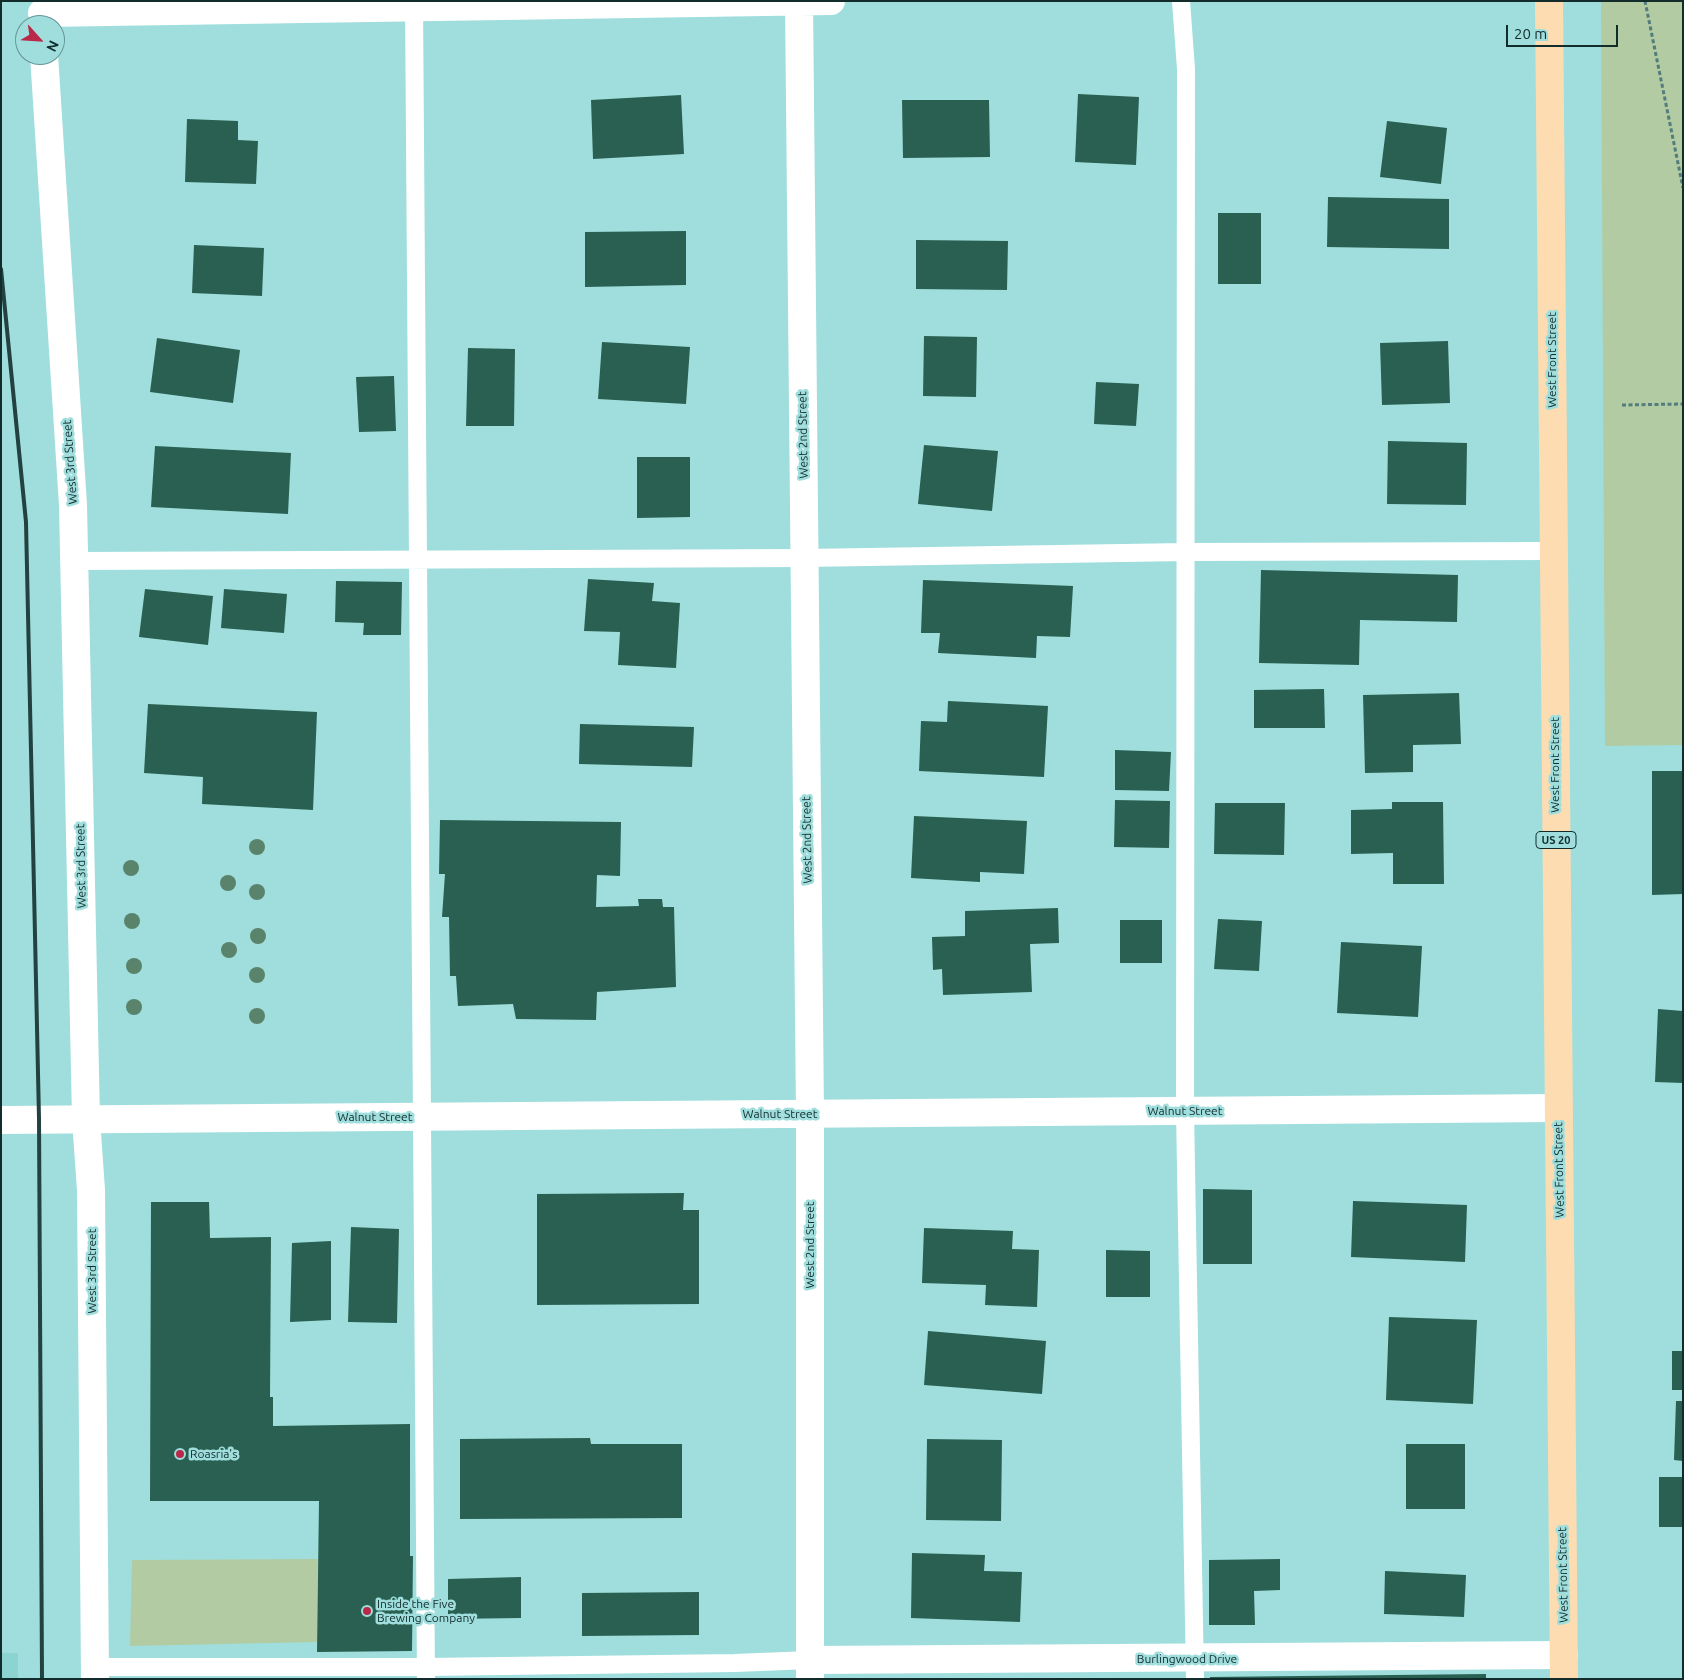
<!DOCTYPE html>
<html>
<head>
<meta charset="utf-8">
<style>
  body { margin:0 }
  #map { position:relative; width:1684px; height:1680px; overflow:hidden; background:#9fdedc; font-family:Ubuntu,sans-serif }
  canvas { display:block }
  .frame { position:absolute; inset:0; border:2px solid #122c2c; pointer-events:none }
  .north { position:absolute; left:15px; top:15px; width:50px; height:50px; box-sizing:border-box; background:#9fdedc; border:1px solid #679796; border-radius:50%; rotate:116deg; font-size:14px; font-weight:700; line-height:20px; text-align:center; color:#122c2c }
  .north::after { content:''; display:block; margin:auto; width:18px; height:22px; background:#b92849; clip-path:polygon(50% 0,100% 100%,50% 72%,0 100%) }
  .scale { position:absolute; left:1506px; top:25px; width:112px; height:22px; box-sizing:border-box; border:2px solid #122c2c; border-top:0; padding-left:6px; font-size:15px; line-height:18px; white-space:nowrap; color:#122c2c; -webkit-text-stroke:4px #9fdedc; paint-order:stroke }
</style>
</head>
<body>
<div id="map">
<canvas width="1684" height="1680"></canvas>
<div class="frame"></div>
<div class="north">N</div>
<div class="scale">20 m</div>
</div>
<script>
const ctx = document.querySelector('canvas').getContext('2d');
ctx.lineJoin = 'round';
function fillPath(path, color) { ctx.fillStyle = color; ctx.fill(path, 'evenodd'); }
function stroke(path, color, width, dash) { ctx.strokeStyle = color; ctx.lineWidth = width; ctx.lineCap = dash ? 'butt' : 'round'; ctx.setLineDash(dash || []); ctx.stroke(path); }
function drawText(font, color, halo, rows, align = 'center') {
  ctx.font = font + ' Ubuntu,sans-serif'; ctx.lineWidth = 5; ctx.setLineDash([]); ctx.textBaseline = 'middle'; ctx.strokeStyle = halo; ctx.fillStyle = color; for (const [text, x, y, turn = 0] of rows) {
    ctx.save(); ctx.translate(x, y); ctx.rotate((+turn || 0) * Math.PI / 180); ctx.textAlign = isNaN(turn) ? turn : align; if (halo) ctx.strokeText(text, 0, 0); ctx.fillText(text, 0, 0); ctx.restore();
  }
}
const built = new Path2D(`
  M 1,1653 L 18,1653 L 18,1679 L 1,1679 Z`);
const green = new Path2D(`
  M 1601,1 L 1683,1 L 1683,745 L 1605,746 Z
  M 318,1559 L 317,1642 L 130,1646 L 132,1560 Z`);
const building = new Path2D(`
  M 1078,94 L 1139,97 L 1136,165 L 1075,162 Z
  M 681,95 L 684,154 L 593,159 L 591,100 Z
  M 902,100 L 989,100 L 990,157 L 903,158 Z
  M 187,119 L 238,121 L 238,140 L 258,141 L 256,184 L 185,182 Z
  M 1387,121 L 1447,128 L 1441,184 L 1380,177 Z
  M 1328,197 L 1449,199 L 1449,249 L 1327,247 Z
  M 1218,213 L 1261,213 L 1261,284 L 1218,284 Z
  M 686,231 L 686,285 L 585,287 L 585,232 Z
  M 916,240 L 1008,241 L 1007,290 L 916,289 Z
  M 194,245 L 264,248 L 262,296 L 192,293 Z
  M 924,336 L 977,337 L 976,397 L 923,396 Z
  M 157,338 L 240,350 L 233,403 L 150,392 Z
  M 1448,341 L 1450,403 L 1382,405 L 1380,343 Z
  M 602,342 L 690,347 L 686,404 L 598,399 Z
  M 468,348 L 515,349 L 514,426 L 466,426 Z
  M 394,376 L 396,431 L 359,432 L 356,377 Z
  M 1096,382 L 1139,384 L 1136,426 L 1094,424 Z
  M 1388,441 L 1467,443 L 1466,505 L 1387,504 Z
  M 924,445 L 998,451 L 992,511 L 918,504 Z
  M 155,446 L 291,453 L 288,514 L 151,507 Z
  M 637,457 L 690,457 L 690,517 L 637,518 Z
  M 1261,570 L 1458,575 L 1457,622 L 1360,620 L 1359,665 L 1259,663 Z
  M 588,579 L 654,583 L 652,601 L 680,603 L 676,668 L 618,665 L 620,632 L 584,631 Z
  M 923,580 L 1073,586 L 1070,637 L 1037,636 L 1036,658 L 938,653 L 940,633 L 921,633 Z
  M 336,581 L 402,582 L 401,635 L 363,635 L 364,623 L 335,622 Z
  M 145,589 L 213,596 L 208,645 L 139,637 Z
  M 224,589 L 287,594 L 284,633 L 221,628 Z
  M 1324,689 L 1325,728 L 1254,728 L 1254,690 Z
  M 1459,693 L 1461,744 L 1413,745 L 1413,772 L 1365,773 L 1363,695 Z
  M 948,701 L 1048,706 L 1044,777 L 919,771 L 921,721 L 947,722 Z
  M 148,704 L 317,712 L 313,810 L 202,804 L 203,777 L 144,773 Z
  M 580,724 L 694,727 L 692,767 L 579,764 Z
  M 1115,750 L 1171,752 L 1169,791 L 1115,790 Z
  M 1652,771 L 1683,771 L 1683,894 L 1652,895 Z
  M 1115,800 L 1170,801 L 1169,848 L 1114,847 Z
  M 1392,802 L 1443,802 L 1444,884 L 1393,884 L 1393,853 L 1351,854 L 1351,810 L 1392,809 Z
  M 1215,803 L 1285,803 L 1284,855 L 1214,854 Z
  M 914,816 L 1027,821 L 1024,874 L 980,872 L 980,882 L 911,878 Z
  M 440,820 L 621,822 L 620,876 L 597,875 L 596,907 L 639,906 L 638,899 L 662,899 L 663,907 L 674,907 L 676,987 L 597,992 L 596,1020 L 516,1019 L 513,1004 L 458,1006 L 456,976 L 450,976 L 449,917 L 442,917 L 445,874 L 439,874 Z
  M 1058,908 L 1059,943 L 1030,944 L 1032,992 L 943,995 L 942,969 L 933,970 L 932,937 L 965,936 L 965,911 Z
  M 1218,919 L 1262,921 L 1259,971 L 1214,969 Z
  M 1120,920 L 1162,920 L 1162,963 L 1120,963 Z
  M 1341,942 L 1422,946 L 1418,1017 L 1337,1013 Z
  M 1658,1009 L 1683,1011 L 1683,1083 L 1655,1082 Z
  M 1203,1189 L 1252,1190 L 1252,1264 L 1203,1264 Z
  M 684,1193 L 683,1210 L 699,1210 L 699,1304 L 537,1305 L 537,1194 Z
  M 1353,1201 L 1467,1205 L 1465,1262 L 1351,1257 Z
  M 151,1202 L 209,1202 L 210,1238 L 271,1237 L 270,1397 L 273,1397 L 273,1426 L 410,1424 L 410,1556 L 413,1556 L 412,1651 L 317,1652 L 319,1501 L 150,1501 Z
  M 351,1227 L 399,1229 L 397,1323 L 348,1322 Z
  M 924,1228 L 1013,1231 L 1012,1249 L 1039,1250 L 1037,1307 L 985,1305 L 986,1285 L 922,1283 Z
  M 331,1241 L 331,1320 L 290,1322 L 292,1243 Z
  M 1106,1250 L 1150,1251 L 1150,1297 L 1106,1297 Z
  M 1389,1317 L 1477,1320 L 1473,1404 L 1386,1400 Z
  M 928,1331 L 1046,1341 L 1042,1394 L 924,1385 Z
  M 1672,1351 L 1683,1351 L 1683,1390 L 1672,1390 Z
  M 1676,1401 L 1683,1401 L 1683,1461 L 1674,1460 Z
  M 590,1438 L 591,1444 L 682,1444 L 682,1518 L 460,1519 L 460,1439 Z
  M 927,1439 L 1002,1440 L 1001,1521 L 926,1520 Z
  M 1406,1444 L 1465,1444 L 1465,1509 L 1406,1509 Z
  M 1659,1477 L 1683,1477 L 1683,1527 L 1659,1527 Z
  M 912,1553 L 985,1555 L 984,1571 L 1022,1572 L 1020,1622 L 911,1618 Z
  M 1280,1559 L 1280,1590 L 1254,1591 L 1255,1625 L 1209,1625 L 1209,1560 Z
  M 1385,1571 L 1466,1575 L 1464,1617 L 1384,1614 Z
  M 521,1577 L 521,1618 L 448,1619 L 448,1579 Z
  M 699,1592 L 699,1635 L 582,1636 L 582,1593 Z
  M 1486,1674 L 1486,1679 L 1210,1679 L 1210,1677 Z`);
const path = new Path2D(`
  M 1645,1 L 1683,188
  M 1622,405 L 1683,404`);
const service = new Path2D(`
  M 414,1 L 426,1679
  M 1181,1 L 1186,69 L 1185,1111 L 1195,1679
  M 75,561 L 804,558 L 1186,552 L 1554,551
  M 95,1667 L 426,1667 L 735,1663 L 810,1660`);
const minor = new Path2D(`
  M 799,1 L 810,1114 L 810,1679
  M 42,13 L 831,1
  M 44,55 L 73,505 L 86,1119 L 91,1190 L 95,1679
  M 1,1120 L 1558,1108
  M 810,1660 L 1564,1655`);
const primary = new Path2D(`
  M 1549,1 L 1564,1679`);
const rail = new Path2D(`
  M 1,269 L 26,522 L 39,1119 L 42,1679`);
const trees = [
  [257,847],
  [131,868],
  [228,883],
  [257,892],
  [132,921],
  [258,936],
  [229,950],
  [134,966],
  [257,975],
  [134,1007],
  [257,1016]
];
const markers = [
  [180,1454,5,"#b92849"],
  [367,1611,5,"#b92849"]
];
const shields = [
  [1556,840,40]
];
const shieldNames = [
  ["US 20",1556,840]
];
const streetNames = [
  ["West Front Street",1552,360,-90],
  ["West 2nd Street",803,435,-91],
  ["West 3rd Street",70,462,-94],
  ["West Front Street",1555,765,-90],
  ["West 2nd Street",807,840,-91],
  ["West 3rd Street",81,866,-91],
  ["Walnut Street",1185,1111],
  ["Walnut Street",780,1114],
  ["Walnut Street",375,1117],
  ["West Front Street",1559,1170,-91],
  ["West 2nd Street",810,1245,-90],
  ["West 3rd Street",92,1271,-90],
  ["West Front Street",1563,1575,-91],
  ["Burlingwood Drive",1187,1659]
];
const poiNames = [
  ["Roasria's",190,1454],
  ["Inside the Five",377,1604],
  ["Brewing Company",377,1618]
];
fillPath(built, '#8bd4d2');
fillPath(green, '#b2cba3');
fillPath(building, '#296051');
stroke(path, '#527d7c', 3, [4, 2.5]);
stroke(service, '#fff', 18);
stroke(minor, '#fff', 28);
stroke(primary, '#fddcb2', 28);
stroke(rail, '#224140', 4);
ctx.fillStyle = '#5a836b';
for (const [x, y] of trees) { ctx.beginPath(); ctx.arc(x, y, 8, 0, 2 * Math.PI); ctx.fill(); }
for (const [x, y, r, color] of markers) { const dot = new Path2D(); dot.arc(x, y, r, 0, 2 * Math.PI); ctx.fillStyle = color; ctx.fill(dot); stroke(dot, '#9fdedc', 2); }
for (const [x, y, w] of shields) { const box = new Path2D(); box.roundRect(x - w / 2, y - 8.5, w, 17, 4); ctx.fillStyle = '#9fdedc'; ctx.fill(box); stroke(box, '#122c2c', 1); }
drawText('bold 11px', '#122c2c', null, shieldNames);
drawText('12px', '#122c2c', '#9fdedc', streetNames);
drawText('12px', '#122c2c', '#9fdedc', poiNames, 'left');
</script>
</body>
</html>
